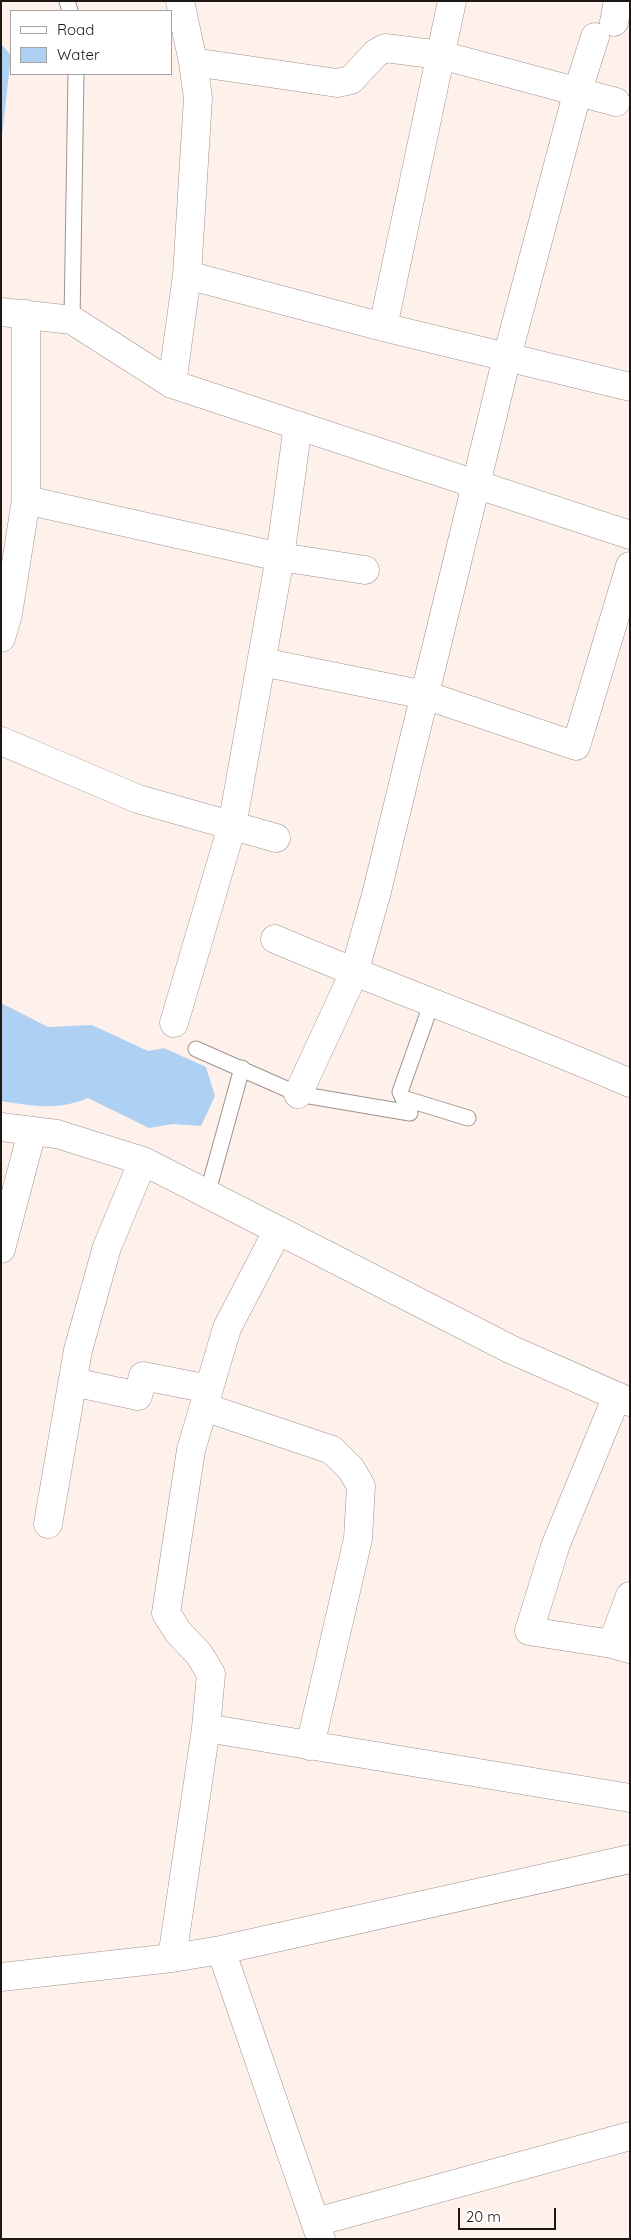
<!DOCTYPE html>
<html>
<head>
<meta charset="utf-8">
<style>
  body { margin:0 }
  #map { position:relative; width:631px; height:2240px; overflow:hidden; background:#fef0eb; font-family:Quicksand,sans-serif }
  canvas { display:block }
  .frame { position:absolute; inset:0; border:2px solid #1d1816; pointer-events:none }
  .legend { position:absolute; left:10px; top:10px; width:162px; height:65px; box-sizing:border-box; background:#fff; border:1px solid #a5a3a2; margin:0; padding:6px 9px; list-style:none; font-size:15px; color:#1d1816 }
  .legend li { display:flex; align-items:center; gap:10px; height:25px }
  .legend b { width:25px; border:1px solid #a5a3a2 }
  .scale { position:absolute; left:458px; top:2208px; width:98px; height:22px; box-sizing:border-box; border:2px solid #1d1816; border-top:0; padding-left:6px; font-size:15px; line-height:18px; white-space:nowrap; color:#1d1816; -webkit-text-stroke:4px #fff; paint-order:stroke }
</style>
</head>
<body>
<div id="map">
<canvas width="631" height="2240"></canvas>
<div class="frame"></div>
<ul class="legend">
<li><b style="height:6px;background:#fff"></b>Road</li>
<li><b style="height:14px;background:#aed1f3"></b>Water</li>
</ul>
<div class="scale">20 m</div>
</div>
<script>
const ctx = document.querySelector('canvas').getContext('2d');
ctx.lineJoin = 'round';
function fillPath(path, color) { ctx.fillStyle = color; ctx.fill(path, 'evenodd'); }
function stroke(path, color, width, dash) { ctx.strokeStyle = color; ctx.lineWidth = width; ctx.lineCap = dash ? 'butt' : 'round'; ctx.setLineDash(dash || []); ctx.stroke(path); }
const water = new Path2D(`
  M 1,44 L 11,55 L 1,145 Z
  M 1,1003 L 48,1027 L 92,1025 L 148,1051 L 164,1048 L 206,1067 L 215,1096 L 201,1126 L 173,1124 L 149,1128 L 88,1098 C 57,1111 34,1106 1,1101 Z`);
const lane = new Path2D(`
  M 67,1 L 70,11
  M 72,320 L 76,74
  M 196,1049 L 298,1094 L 410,1113 L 400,1092 L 432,1002
  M 403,1098 L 468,1118
  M 207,1195 L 242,1068`);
const street = new Path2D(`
  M 614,22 L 618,1
  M 193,62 L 337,83 L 351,80 L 376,53 L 385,48 L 441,55 L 616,102
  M 187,275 L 383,327 L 630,387
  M 1,312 L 72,320 L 172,384 L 630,535
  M 383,327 L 452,1
  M 172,384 L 187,275 L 198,98 L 193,62 L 180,1
  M 26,500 L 280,557 L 365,570
  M 1,638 L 8,614 L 26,500 L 26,314
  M 262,662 L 425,695 L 576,746 L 630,566
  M 1,741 L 138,799 L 276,838
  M 275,939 C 392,989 513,1032 630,1083
  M 174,1023 L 232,826 L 280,557 L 298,425
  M 298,1094 L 354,973 L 376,895 L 507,357 L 578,90 L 595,37
  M 1,1127 L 57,1134 L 143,1161 L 510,1349 L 630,1402
  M 1,1249 L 32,1132
  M 73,1382 L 138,1396 L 143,1376 L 209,1389
  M 617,1396 L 556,1544 L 529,1631 L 612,1644 L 630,1649
  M 204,1407 L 332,1450 L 351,1469 L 361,1486 L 358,1539 L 310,1746
  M 48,1524 L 78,1350 L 107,1247 L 143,1161
  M 612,1644 L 630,1596
  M 206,1728 L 630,1798
  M 221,1950 L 321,2239
  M 172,1958 L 206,1728 L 211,1674 L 199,1654 L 178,1632 L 166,1613 L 191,1450 L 227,1328 L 278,1230
  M 1,1977 L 172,1958 L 221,1950 L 630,1859
  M 316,2222 L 630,2136`);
fillPath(water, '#aed1f3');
stroke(lane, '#9f938e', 17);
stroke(street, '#9f938e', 29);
stroke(lane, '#fff', 15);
stroke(street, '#fff', 28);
</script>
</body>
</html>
